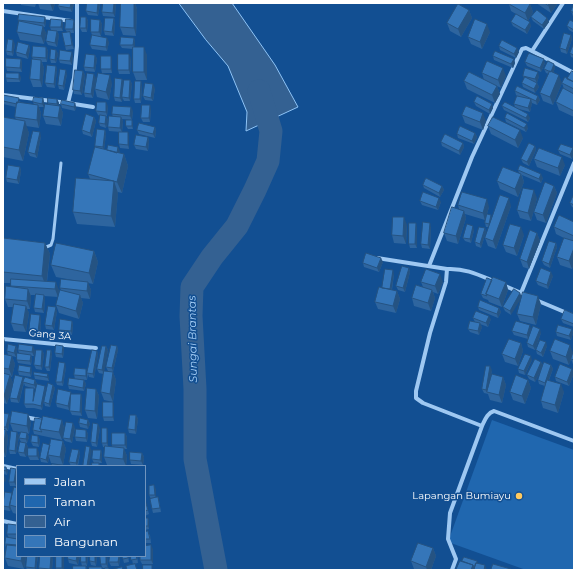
<!DOCTYPE html>
<html>
<head>
<meta charset="utf-8">
<style>
  body { margin:0 }
  #map { position:relative; width:577px; height:573px; overflow:hidden; background:#124f92; font-family:Montserrat,sans-serif }
  canvas { display:block }
  .frame { position:absolute; inset:0; border:4px solid #fff; pointer-events:none }
  .legend { position:absolute; left:16px; top:465px; width:130px; height:92px; box-sizing:border-box; background:#124f92; border:1px solid #7195be; margin:0; padding:5px 7px; list-style:none; font-size:12px; color:#fff }
  .legend li { display:flex; align-items:center; gap:8px; height:20px }
  .legend b { width:20px; border:1px solid #7195be }
</style>
</head>
<body>
<div id="map">
<canvas width="577" height="573"></canvas>
<div class="frame"></div>
<ul class="legend">
<li><b style="height:5px;background:#9ec8f2"></b>Jalan</li>
<li><b style="height:11px;background:#2067af"></b>Taman</li>
<li><b style="height:11px;background:#346192"></b>Air</li>
<li><b style="height:11px;background:#3576b9"></b>Bangunan</li>
</ul>
</div>
<script>
const ctx = document.querySelector('canvas').getContext('2d');
ctx.lineJoin = 'round';
function fillPath(path, color) { ctx.fillStyle = color; ctx.fill(path, 'evenodd'); }
function stroke(path, color, width, dash) { ctx.strokeStyle = color; ctx.lineWidth = width; ctx.lineCap = dash ? 'butt' : 'round'; ctx.setLineDash(dash || []); ctx.stroke(path); }
function drawText(font, color, halo, rows, align = 'center') {
  ctx.font = font + ' Montserrat,sans-serif'; ctx.lineWidth = 3; ctx.setLineDash([]); ctx.textBaseline = 'middle'; ctx.strokeStyle = halo; ctx.fillStyle = color; for (const [text, x, y, turn = 0] of rows) {
    ctx.save(); ctx.translate(x, y); ctx.rotate((+turn || 0) * Math.PI / 180); ctx.textAlign = isNaN(turn) ? turn : align; if (halo) ctx.strokeText(text, 0, 0); ctx.fillText(text, 0, 0); ctx.restore();
  }
}
const green = new Path2D(`
  M 492,420 L 574,450 L 574,570 L 526,570 L 448,542 Z`);
const water = new Path2D(`
  M 179,3 L 232,3 L 275,65 L 298,107 L 246,131 L 247,112 L 228,66 L 206,40 Z`);
const river = new Path2D(`
  M 216,570 L 195,459 L 195,389 L 191,316 L 192,287 L 212,257 L 237,226 L 255,190 L 268,161 L 271,131 L 259,91`);
const service = new Path2D(`
  M 44,248 L 51,245 L 53,239 L 61,163`);
const minor = new Path2D(`
  M 3,11 L 71,21
  M 532,51 L 563,3
  M 3,95 L 68,103 L 93,107
  M 68,103 L 74,78 L 77,46 L 77,4
  M 377,258 L 447,269 C 464,268 477,274 491,280
  M 429,266 L 472,157 L 522,49 L 526,48 L 532,51 L 574,73
  M 447,269 L 446,282 L 430,333 L 416,391 L 416,398 L 423,403 L 482,426
  M 503,285 L 528,296
  M 521,293 L 574,163
  M 536,300 L 574,316
  M 3,339 L 96,348
  M 25,417 L 40,420
  M 3,466 L 17,469
  M 3,521 L 17,524
  M 452,570 L 456,559 L 448,539 L 450,513 L 482,426 C 485,420 487,413 494,411 L 574,441`);
const wall = new Path2D(`
  M 21,3 L 35,3 L 36,4 L 35,7 L 21,5 Z
  M 38,3 L 55,3 L 53,11 L 40,9 Z
  M 74,3 L 72,12 L 60,10 L 58,6 Z
  M 87,3 L 99,3 L 100,5 L 98,16 L 88,15 L 86,11 Z
  M 116,3 L 115,17 L 103,16 L 102,12 Z
  M 121,3 L 135,3 L 137,9 L 136,36 L 123,35 L 120,27 Z
  M 536,3 L 558,3 L 551,13 Z
  M 509,4 L 530,4 L 533,12 L 528,21 L 531,26 L 527,34 L 513,26 L 511,22 L 516,14 L 511,11 Z
  M 574,4 L 574,19 L 571,11 Z
  M 469,10 L 472,18 L 461,37 L 450,31 L 447,23 Z
  M 45,17 L 46,21 L 45,27 L 43,27 L 46,33 L 44,44 L 20,40 L 17,32 L 19,21 L 18,20 Z
  M 86,17 L 88,21 L 87,32 L 82,32 L 80,28 Z
  M 531,17 L 547,18 L 549,22 L 544,29 L 533,21 Z
  M 114,18 L 115,22 L 114,36 L 105,35 L 104,31 Z
  M 62,20 L 63,24 L 63,31 L 56,31 L 57,31 L 59,35 L 57,47 L 48,45 L 46,41 L 51,30 L 50,27 Z
  M 74,20 L 75,24 L 74,33 L 70,33 L 74,49 L 66,50 L 65,46 L 67,32 L 65,29 Z
  M 100,20 L 102,24 L 101,36 L 97,36 L 109,42 L 107,51 L 92,49 L 90,45 L 92,35 L 91,32 Z
  M 574,22 L 574,33 L 569,30 L 567,26 Z
  M 490,32 L 482,49 L 471,44 L 468,37 Z
  M 571,35 L 572,39 L 567,54 L 561,52 L 560,48 Z
  M 134,38 L 135,42 L 135,47 L 147,55 L 147,80 L 136,80 L 133,72 L 133,49 L 122,48 L 120,45 Z
  M 574,43 L 574,58 L 571,57 L 570,53 Z
  M 15,44 L 13,56 L 7,55 L 6,51 Z
  M 29,45 L 30,49 L 28,59 L 17,56 L 16,52 Z
  M 499,46 L 519,52 L 516,58 L 500,50 Z
  M 46,47 L 48,51 L 47,62 L 42,62 L 44,68 L 42,87 L 33,87 L 30,79 L 33,59 L 32,57 Z
  M 56,50 L 58,54 L 56,63 L 51,63 L 50,59 Z
  M 95,55 L 97,59 L 95,72 L 85,71 L 84,67 Z
  M 73,56 L 72,65 L 60,63 L 59,60 Z
  M 493,56 L 514,59 L 515,63 L 513,68 L 494,60 Z
  M 131,58 L 130,74 L 119,74 L 118,70 Z
  M 21,59 L 22,63 L 22,72 L 7,71 L 6,67 Z
  M 112,60 L 112,73 L 102,73 L 101,69 Z
  M 525,62 L 545,63 L 541,72 L 527,66 Z
  M 554,64 L 555,68 L 553,73 L 562,83 L 567,79 L 574,73 L 574,117 L 559,110 L 556,102 L 564,89 L 562,83 L 553,105 L 543,101 L 540,93 L 549,74 L 546,73 L 544,69 Z
  M 56,66 L 57,70 L 55,88 L 47,87 L 45,83 Z
  M 83,71 L 85,75 L 82,95 L 74,94 L 73,90 Z
  M 482,73 L 506,76 L 501,88 L 497,86 L 500,94 L 495,103 L 467,89 L 464,81 L 484,80 Z
  M 67,74 L 64,90 L 59,89 L 58,85 Z
  M 523,76 L 539,76 L 537,83 L 539,87 L 535,93 L 523,87 L 522,83 L 524,78 Z
  M 21,77 L 20,82 L 7,82 L 6,78 Z
  M 96,78 L 93,98 L 85,97 L 84,93 Z
  M 122,79 L 124,82 L 130,80 L 132,84 L 130,101 L 124,101 L 122,97 L 123,90 L 122,102 L 115,101 L 114,97 Z
  M 112,83 L 109,100 L 97,97 L 95,89 Z
  M 142,85 L 141,103 L 135,103 L 134,99 Z
  M 155,88 L 153,101 L 145,100 L 143,96 Z
  M 515,91 L 538,96 L 540,100 L 537,105 L 532,103 L 530,112 L 519,109 L 530,118 L 528,122 L 504,110 L 502,106 L 515,107 L 514,104 L 517,96 L 516,95 Z
  M 3,95 L 21,102 L 21,103 L 34,105 L 33,102 L 43,98 L 44,102 L 44,107 L 39,107 L 41,113 L 39,128 L 26,126 L 29,133 L 23,161 L 3,157 L 3,117 L 16,120 L 15,117 L 16,107 L 3,104 Z
  M 57,99 L 59,103 L 58,106 L 60,106 L 63,113 L 61,126 L 46,124 L 43,116 L 48,104 L 48,103 Z
  M 474,102 L 493,108 L 490,114 L 476,106 Z
  M 75,103 L 76,107 L 75,111 L 62,108 L 61,104 Z
  M 108,106 L 107,116 L 106,116 L 108,120 L 106,128 L 100,126 L 99,123 L 100,116 L 98,115 L 96,111 Z
  M 151,109 L 150,122 L 143,122 L 141,118 Z
  M 133,111 L 132,120 L 122,119 L 123,121 L 122,132 L 129,136 L 129,149 L 120,148 L 119,144 L 121,132 L 109,131 L 108,127 L 113,117 L 112,114 Z
  M 462,115 L 486,121 L 483,130 L 465,123 Z
  M 94,117 L 96,121 L 92,137 L 83,134 L 82,130 Z
  M 505,118 L 528,128 L 526,132 L 506,122 Z
  M 132,120 L 133,124 L 133,129 L 128,129 L 126,126 Z
  M 488,126 L 523,138 L 518,148 L 491,134 Z
  M 155,127 L 156,131 L 155,138 L 139,134 L 137,130 Z
  M 105,130 L 106,134 L 104,150 L 120,151 L 119,153 L 124,154 L 128,166 L 122,193 L 118,192 L 115,227 L 77,224 L 73,212 L 90,179 L 88,174 L 95,147 L 95,146 Z
  M 475,133 L 477,137 L 474,144 L 458,138 L 457,134 Z
  M 41,136 L 37,158 L 30,156 L 28,152 Z
  M 148,137 L 149,141 L 148,151 L 136,149 L 134,145 Z
  M 441,142 L 463,143 L 464,147 L 460,155 L 442,146 Z
  M 535,146 L 536,150 L 529,166 L 523,163 L 521,159 Z
  M 558,150 L 574,152 L 572,159 L 560,154 Z
  M 534,159 L 565,165 L 560,176 L 537,167 Z
  M 20,167 L 21,171 L 19,184 L 7,182 L 6,178 Z
  M 518,170 L 543,178 L 541,183 L 522,175 L 524,182 L 518,197 L 500,189 L 497,181 L 519,173 Z
  M 423,185 L 442,186 L 444,190 L 440,197 L 424,188 Z
  M 554,186 L 557,193 L 546,223 L 537,220 L 534,212 Z
  M 574,194 L 574,208 L 572,207 L 570,203 Z
  M 537,198 L 531,221 L 520,218 L 517,210 Z
  M 420,201 L 441,202 L 438,210 L 422,205 Z
  M 458,205 L 489,207 L 487,214 L 492,218 L 511,206 L 496,249 L 488,246 L 485,238 L 489,227 L 486,227 L 485,223 L 485,220 L 465,214 L 466,218 L 458,244 L 447,241 L 444,233 L 459,209 Z
  M 574,222 L 574,264 L 572,269 L 560,265 L 557,257 L 566,239 L 556,234 L 554,227 Z
  M 407,225 L 406,244 L 394,243 L 392,235 Z
  M 417,227 L 417,248 L 410,248 L 409,244 Z
  M 431,227 L 430,249 L 422,248 L 421,244 Z
  M 485,228 L 486,232 L 481,248 L 476,246 L 475,242 Z
  M 474,230 L 471,243 L 465,241 L 463,238 Z
  M 537,233 L 540,241 L 529,269 L 523,267 L 520,259 Z
  M 524,235 L 517,256 L 506,252 L 503,245 Z
  M 3,238 L 45,243 L 50,254 L 47,282 L 59,290 L 58,297 L 44,296 L 45,299 L 44,313 L 35,312 L 34,308 L 35,295 L 31,295 L 31,296 L 30,309 L 27,309 L 29,313 L 26,332 L 14,331 L 11,323 L 13,307 L 8,307 L 5,299 L 11,287 L 11,283 L 3,283 Z
  M 556,243 L 557,247 L 550,268 L 544,265 L 542,261 Z
  M 94,251 L 98,262 L 93,284 L 88,283 L 91,290 L 90,299 L 81,298 L 83,303 L 79,319 L 59,313 L 56,305 L 61,290 L 60,288 L 78,281 L 56,277 L 51,265 Z
  M 383,262 L 379,272 L 364,267 L 363,263 Z
  M 409,268 L 410,272 L 405,292 L 398,290 L 396,286 Z
  M 394,274 L 392,290 L 397,291 L 400,299 L 396,313 L 378,309 L 375,302 L 382,288 Z
  M 553,276 L 548,289 L 538,285 L 536,281 Z
  M 421,282 L 443,282 L 438,294 L 433,292 L 435,298 L 431,311 L 414,306 L 412,298 L 423,287 Z
  M 506,282 L 508,290 L 502,307 L 489,302 L 488,300 L 483,298 L 481,294 Z
  M 514,289 L 511,315 L 505,311 L 503,307 Z
  M 541,304 L 536,325 L 520,321 L 517,314 Z
  M 478,307 L 499,308 L 501,312 L 498,318 L 479,310 Z
  M 57,311 L 54,330 L 46,329 L 45,325 Z
  M 574,314 L 574,327 L 563,323 L 561,319 Z
  M 473,318 L 491,319 L 488,327 L 480,324 L 482,327 L 479,335 L 470,332 L 468,329 L 475,322 Z
  M 41,319 L 40,336 L 31,335 L 29,331 Z
  M 72,321 L 73,325 L 72,335 L 61,334 L 59,330 Z
  M 531,329 L 529,336 L 541,333 L 535,350 L 528,347 L 527,343 L 528,339 L 514,335 L 512,331 Z
  M 572,329 L 573,333 L 571,340 L 557,336 L 556,332 Z
  M 521,343 L 523,351 L 518,366 L 505,362 L 502,354 Z
  M 16,346 L 17,350 L 16,357 L 12,356 L 15,364 L 12,377 L 10,376 L 13,383 L 7,404 L 3,403 L 3,354 L 8,355 L 7,351 Z
  M 63,346 L 64,350 L 63,358 L 56,357 L 55,353 Z
  M 106,346 L 108,350 L 104,371 L 108,371 L 106,367 L 117,346 L 118,350 L 113,372 L 116,380 L 113,402 L 104,400 L 101,392 L 103,374 L 99,373 L 97,369 Z
  M 547,346 L 543,357 L 537,354 L 536,350 Z
  M 574,349 L 574,367 L 571,359 L 569,365 L 553,359 L 550,351 L 573,352 Z
  M 18,350 L 35,350 L 34,356 L 31,356 L 32,359 L 31,365 L 18,363 L 17,360 L 19,353 Z
  M 42,350 L 44,354 L 42,370 L 36,369 L 34,365 Z
  M 51,350 L 52,354 L 50,371 L 47,371 L 45,367 Z
  M 97,351 L 98,355 L 94,378 L 89,377 L 88,374 L 87,380 L 75,379 L 74,375 L 86,369 L 88,372 Z
  M 532,360 L 525,375 L 519,373 L 518,369 Z
  M 541,362 L 543,366 L 551,365 L 553,369 L 549,380 L 564,392 L 558,413 L 543,408 L 541,401 L 545,386 L 539,384 L 538,380 L 541,370 L 535,382 L 529,379 L 527,375 Z
  M 66,367 L 63,386 L 57,385 L 56,382 Z
  M 572,369 L 574,373 L 569,386 L 556,381 L 555,377 Z
  M 492,370 L 490,381 L 503,377 L 506,385 L 502,403 L 490,400 L 488,394 L 484,393 L 482,389 Z
  M 18,371 L 32,371 L 31,377 L 19,375 Z
  M 34,375 L 49,378 L 49,381 L 35,379 Z
  M 23,377 L 24,380 L 35,380 L 37,384 L 36,389 L 25,386 L 24,383 L 19,403 L 11,402 L 10,398 Z
  M 84,380 L 86,384 L 84,391 L 69,389 L 68,385 Z
  M 528,380 L 531,388 L 525,404 L 513,400 L 510,392 Z
  M 53,385 L 55,388 L 50,407 L 45,406 L 44,402 Z
  M 45,386 L 46,390 L 42,410 L 34,408 L 26,408 L 24,404 L 35,392 Z
  M 96,389 L 99,396 L 97,419 L 88,418 L 85,410 Z
  M 71,394 L 82,398 L 82,416 L 72,415 L 70,411 L 70,405 L 69,410 L 57,407 L 56,403 Z
  M 114,406 L 114,421 L 104,421 L 103,417 Z
  M 3,413 L 9,414 L 10,418 L 8,431 L 6,431 L 8,437 L 6,457 L 3,457 Z
  M 28,414 L 31,422 L 29,434 L 27,433 L 29,437 L 27,443 L 26,443 L 28,447 L 26,457 L 20,456 L 18,452 L 21,442 L 19,438 L 20,432 L 13,431 L 10,423 Z
  M 136,415 L 138,419 L 136,434 L 129,433 L 128,429 Z
  M 42,419 L 62,420 L 64,428 L 62,440 L 34,434 L 33,430 Z
  M 88,420 L 90,424 L 88,429 L 80,427 L 79,423 Z
  M 75,427 L 72,443 L 65,441 L 63,438 Z
  M 100,428 L 97,447 L 92,446 L 91,442 Z
  M 86,430 L 88,434 L 87,442 L 76,441 L 75,437 Z
  M 17,432 L 19,436 L 16,454 L 10,454 L 9,450 Z
  M 108,432 L 108,446 L 112,447 L 112,445 L 125,433 L 127,437 L 127,449 L 124,449 L 127,456 L 126,466 L 107,465 L 104,457 L 105,447 L 103,447 L 102,443 Z
  M 38,436 L 40,440 L 39,447 L 33,446 L 31,442 Z
  M 63,441 L 66,449 L 63,465 L 51,463 L 49,457 L 48,463 L 41,462 L 40,458 L 50,446 Z
  M 79,450 L 80,454 L 78,466 L 71,466 L 69,462 Z
  M 101,450 L 102,454 L 102,463 L 99,463 L 100,466 L 92,466 L 94,463 L 92,459 Z
  M 39,452 L 39,460 L 30,460 L 28,456 Z
  M 142,453 L 144,457 L 143,465 L 131,464 L 130,460 Z
  M 3,467 L 8,471 L 7,475 L 3,474 Z
  M 16,469 L 17,472 L 17,478 L 16,486 L 10,486 L 9,482 Z
  M 17,488 L 17,514 L 13,513 L 11,509 L 10,511 L 4,510 L 3,507 L 3,504 L 12,493 L 12,494 Z
  M 156,489 L 156,498 L 158,497 L 159,501 L 161,512 L 153,513 L 152,509 L 151,499 L 149,495 Z
  M 145,500 L 149,514 L 145,516 Z
  M 145,518 L 148,518 L 149,522 L 149,529 L 145,530 Z
  M 17,525 L 17,538 L 10,538 L 17,539 L 17,556 L 26,556 L 24,569 L 8,566 L 5,558 L 6,548 L 5,544 L 9,538 L 7,534 Z
  M 145,532 L 150,535 L 151,543 L 145,543 Z
  M 433,548 L 436,556 L 431,570 L 417,570 L 414,569 L 411,561 Z
  M 153,549 L 153,564 L 142,564 L 140,560 Z
  M 27,556 L 38,556 L 36,570 L 27,570 L 26,567 Z
  M 56,556 L 63,556 L 64,558 L 64,570 L 56,570 Z
  M 80,556 L 78,565 L 69,563 L 68,559 Z
  M 81,556 L 88,556 L 87,566 L 86,566 L 87,570 L 82,566 L 81,562 Z
  M 90,556 L 97,556 L 96,566 L 91,565 L 90,561 Z
  M 100,556 L 107,556 L 108,568 L 102,568 L 103,570 L 101,564 Z
  M 110,556 L 119,556 L 120,558 L 119,566 L 111,566 L 109,562 Z
  M 128,556 L 129,562 L 124,563 L 123,559 Z
  M 131,556 L 137,556 L 138,563 L 133,564 Z
  M 53,558 L 52,570 L 39,570 L 39,568 Z`);
const shadedWall = new Path2D(`
  M 50,3 L 55,3 L 53,11 Z
  M 71,3 L 74,3 L 72,12 L 70,8 Z
  M 98,3 L 99,3 L 100,5 L 98,16 L 97,13 Z
  M 114,3 L 116,3 L 115,17 L 113,13 Z
  M 134,3 L 135,3 L 137,9 L 136,36 L 134,28 Z
  M 550,3 L 558,3 L 551,13 L 548,5 Z
  M 530,4 L 533,12 L 528,21 L 525,13 Z
  M 469,10 L 472,18 L 461,37 L 458,29 Z
  M 45,17 L 46,21 L 45,27 L 44,23 Z
  M 86,17 L 88,21 L 87,32 L 86,28 Z
  M 114,18 L 115,22 L 114,36 L 112,32 Z
  M 547,18 L 549,22 L 544,29 L 542,25 Z
  M 62,20 L 63,24 L 63,31 L 61,27 Z
  M 74,20 L 75,24 L 74,33 L 73,29 Z
  M 100,20 L 102,24 L 101,36 L 99,32 Z
  M 530,22 L 531,26 L 527,34 L 525,30 Z
  M 487,24 L 490,32 L 482,49 L 480,42 Z
  M 43,26 L 46,33 L 44,44 L 41,36 Z
  M 57,31 L 59,35 L 57,47 L 55,43 Z
  M 70,32 L 71,35 L 74,49 L 72,45 Z
  M 571,35 L 572,39 L 567,54 L 566,50 Z
  M 107,38 L 109,42 L 107,51 L 106,47 Z
  M 134,38 L 135,42 L 135,49 L 133,45 Z
  M 13,40 L 15,44 L 13,56 L 12,52 Z
  M 29,45 L 30,49 L 28,59 L 26,55 Z
  M 46,47 L 48,51 L 47,62 L 46,58 Z
  M 144,47 L 147,55 L 147,80 L 144,72 Z
  M 517,48 L 519,52 L 516,58 L 514,54 Z
  M 56,50 L 58,54 L 56,63 L 55,60 Z
  M 72,52 L 73,56 L 72,65 L 70,61 Z
  M 129,54 L 131,58 L 130,74 L 129,70 Z
  M 95,55 L 97,59 L 95,72 L 94,68 Z
  M 111,56 L 112,60 L 112,73 L 111,69 Z
  M 21,59 L 22,63 L 22,72 L 20,68 Z
  M 514,59 L 515,63 L 513,68 L 511,64 Z
  M 544,59 L 545,63 L 541,72 L 540,68 Z
  M 41,60 L 44,68 L 42,87 L 40,80 Z
  M 554,64 L 555,68 L 552,76 L 551,72 Z
  M 56,66 L 57,70 L 55,88 L 54,84 Z
  M 503,68 L 506,76 L 501,88 L 498,80 Z
  M 66,70 L 67,74 L 64,90 L 63,86 Z
  M 83,71 L 85,75 L 82,95 L 80,91 Z
  M 538,72 L 539,76 L 537,83 L 539,87 L 535,93 L 534,89 L 537,83 L 535,79 Z
  M 19,73 L 21,77 L 20,82 L 19,79 Z
  M 94,74 L 96,78 L 93,98 L 91,94 Z
  M 110,75 L 112,83 L 109,100 L 106,92 Z
  M 559,75 L 562,83 L 553,105 L 550,97 Z
  M 122,79 L 124,83 L 122,102 L 120,98 Z
  M 130,80 L 132,84 L 130,101 L 129,98 Z
  M 141,81 L 142,85 L 141,103 L 140,99 Z
  M 153,84 L 155,88 L 153,101 L 151,98 Z
  M 497,86 L 500,94 L 495,103 L 492,95 Z
  M 538,96 L 540,100 L 537,105 L 536,101 Z
  M 43,98 L 44,102 L 44,107 L 42,104 Z
  M 57,99 L 59,103 L 58,108 L 57,104 Z
  M 531,99 L 532,103 L 530,112 L 528,108 Z
  M 106,102 L 108,106 L 107,116 L 106,112 Z
  M 75,103 L 76,107 L 75,111 L 74,107 Z
  M 492,104 L 493,108 L 490,114 L 489,110 Z
  M 38,105 L 41,113 L 39,128 L 37,120 Z
  M 150,105 L 151,109 L 150,122 L 149,118 Z
  M 60,106 L 63,113 L 61,126 L 58,118 Z
  M 131,107 L 133,111 L 132,120 L 130,116 Z
  M 483,113 L 486,121 L 483,130 L 480,122 Z
  M 528,114 L 530,118 L 528,122 L 526,118 Z
  M 106,116 L 108,120 L 106,128 L 105,124 Z
  M 94,117 L 96,121 L 92,137 L 90,133 Z
  M 121,117 L 123,121 L 122,132 L 120,128 Z
  M 132,120 L 133,124 L 133,129 L 132,126 Z
  M 25,121 L 29,133 L 23,161 L 19,150 Z
  M 527,124 L 528,128 L 526,132 L 524,128 Z
  M 155,127 L 156,131 L 155,138 L 153,134 Z
  M 105,130 L 106,134 L 104,151 L 103,147 Z
  M 520,130 L 523,138 L 518,148 L 515,140 Z
  M 40,132 L 41,136 L 37,158 L 35,154 Z
  M 128,132 L 129,136 L 129,149 L 128,145 Z
  M 475,133 L 477,137 L 474,144 L 472,141 Z
  M 148,137 L 149,141 L 148,151 L 146,147 Z
  M 463,143 L 464,147 L 460,155 L 459,151 Z
  M 535,146 L 536,150 L 529,166 L 527,162 Z
  M 118,147 L 120,151 L 118,158 L 117,154 Z
  M 573,148 L 574,152 L 572,159 L 570,155 Z
  M 124,154 L 128,166 L 122,193 L 117,182 Z
  M 562,157 L 565,165 L 560,176 L 558,168 Z
  M 20,167 L 21,171 L 19,184 L 17,180 Z
  M 521,174 L 524,182 L 518,197 L 515,189 Z
  M 541,174 L 543,178 L 541,183 L 539,179 Z
  M 114,181 L 118,193 L 115,227 L 111,216 Z
  M 442,186 L 444,190 L 440,197 L 439,193 Z
  M 554,186 L 557,193 L 546,223 L 543,215 Z
  M 534,190 L 537,198 L 531,221 L 528,213 Z
  M 439,198 L 441,202 L 438,210 L 436,207 Z
  M 509,198 L 511,206 L 496,249 L 493,241 Z
  M 487,199 L 489,207 L 485,221 L 483,213 Z
  M 464,211 L 466,218 L 458,244 L 456,236 Z
  M 491,215 L 492,219 L 490,228 L 489,224 Z
  M 404,217 L 407,225 L 406,244 L 403,236 Z
  M 416,223 L 417,227 L 417,248 L 415,244 Z
  M 430,223 L 431,227 L 430,249 L 428,245 Z
  M 473,226 L 474,230 L 471,243 L 470,239 Z
  M 521,227 L 524,235 L 517,256 L 514,248 Z
  M 485,228 L 486,232 L 481,248 L 480,244 Z
  M 537,233 L 540,241 L 529,269 L 527,262 Z
  M 45,243 L 50,254 L 46,287 L 42,276 Z
  M 556,243 L 557,247 L 550,268 L 549,264 Z
  M 574,248 L 574,264 L 572,269 L 569,261 Z
  M 94,251 L 98,262 L 93,284 L 89,273 Z
  M 381,258 L 383,262 L 379,272 L 377,268 Z
  M 409,268 L 410,272 L 405,292 L 403,288 Z
  M 393,270 L 394,274 L 391,293 L 390,289 Z
  M 551,272 L 553,276 L 548,289 L 547,285 Z
  M 440,274 L 443,282 L 438,294 L 435,286 Z
  M 56,282 L 59,290 L 58,297 L 55,289 Z
  M 88,282 L 91,290 L 90,299 L 87,291 Z
  M 506,282 L 508,290 L 502,307 L 499,299 Z
  M 3,283 L 5,290 L 3,304 Z
  M 28,289 L 31,296 L 30,309 L 27,301 Z
  M 432,290 L 435,298 L 431,311 L 428,303 Z
  M 397,291 L 400,299 L 396,313 L 393,306 Z
  M 520,293 L 522,297 L 511,315 L 510,311 Z
  M 44,295 L 45,299 L 44,313 L 42,309 Z
  M 80,295 L 83,303 L 79,319 L 76,311 Z
  M 538,296 L 541,304 L 536,325 L 533,317 Z
  M 26,306 L 29,313 L 26,332 L 23,325 Z
  M 56,307 L 57,311 L 54,330 L 52,326 Z
  M 499,308 L 501,312 L 498,318 L 497,314 Z
  M 40,315 L 41,319 L 40,336 L 38,332 Z
  M 489,316 L 491,319 L 488,327 L 486,323 Z
  M 72,321 L 73,325 L 72,335 L 71,331 Z
  M 480,323 L 482,327 L 479,335 L 478,331 Z
  M 530,325 L 531,329 L 528,339 L 527,335 Z
  M 540,329 L 541,333 L 535,350 L 533,346 Z
  M 572,329 L 573,333 L 571,340 L 569,336 Z
  M 4,338 L 5,342 L 3,353 L 3,343 Z
  M 546,342 L 547,346 L 543,357 L 541,353 Z
  M 521,343 L 523,351 L 518,366 L 515,359 Z
  M 570,345 L 573,353 L 569,365 L 566,357 Z
  M 16,346 L 17,350 L 16,357 L 14,353 Z
  M 33,346 L 35,350 L 34,356 L 32,352 Z
  M 63,346 L 64,350 L 63,358 L 62,354 Z
  M 106,346 L 108,350 L 104,374 L 102,370 Z
  M 117,346 L 118,350 L 113,372 L 112,368 Z
  M 42,350 L 44,354 L 42,370 L 41,366 Z
  M 51,350 L 52,354 L 50,371 L 49,367 Z
  M 97,351 L 98,355 L 94,378 L 93,374 Z
  M 31,355 L 32,359 L 31,365 L 30,361 Z
  M 12,356 L 15,364 L 12,377 L 9,369 Z
  M 531,356 L 532,360 L 525,375 L 524,371 Z
  M 541,362 L 543,366 L 535,382 L 534,378 Z
  M 65,363 L 66,367 L 63,386 L 62,382 Z
  M 551,365 L 553,369 L 546,387 L 545,383 Z
  M 490,366 L 492,370 L 488,392 L 487,392 L 488,394 L 486,390 Z
  M 31,367 L 32,371 L 31,377 L 30,373 Z
  M 86,369 L 88,373 L 87,373 L 87,380 L 86,376 Z
  M 572,369 L 574,373 L 569,386 L 567,382 Z
  M 113,372 L 116,380 L 113,402 L 110,394 Z
  M 48,374 L 49,378 L 49,381 L 47,377 Z
  M 10,375 L 13,383 L 7,404 L 4,396 Z
  M 23,377 L 24,381 L 19,403 L 17,399 Z
  M 503,377 L 506,385 L 502,403 L 499,395 Z
  M 35,380 L 37,384 L 36,389 L 34,385 Z
  M 84,380 L 86,384 L 84,391 L 83,388 Z
  M 528,380 L 531,388 L 525,404 L 522,396 Z
  M 561,384 L 564,392 L 558,413 L 555,405 Z
  M 53,385 L 55,388 L 50,407 L 49,404 Z
  M 45,386 L 46,390 L 42,410 L 41,406 Z
  M 96,389 L 99,396 L 97,419 L 95,411 Z
  M 71,392 L 72,396 L 69,410 L 68,406 Z
  M 81,394 L 82,398 L 82,416 L 80,412 Z
  M 113,402 L 114,406 L 114,421 L 113,417 Z
  M 9,414 L 10,418 L 8,431 L 6,427 Z
  M 28,414 L 31,422 L 29,434 L 27,426 Z
  M 136,415 L 138,419 L 136,434 L 135,430 Z
  M 62,420 L 64,428 L 62,440 L 59,432 Z
  M 88,420 L 90,424 L 88,429 L 87,425 Z
  M 73,423 L 75,427 L 72,443 L 70,439 Z
  M 98,424 L 100,428 L 97,447 L 96,443 Z
  M 107,428 L 108,432 L 108,447 L 107,443 Z
  M 6,430 L 8,437 L 6,457 L 3,449 Z
  M 86,430 L 88,434 L 87,442 L 86,438 Z
  M 17,432 L 19,436 L 16,454 L 15,451 Z
  M 27,433 L 29,437 L 27,443 L 26,439 Z
  M 125,433 L 127,437 L 127,449 L 125,445 Z
  M 38,436 L 40,440 L 39,447 L 38,443 Z
  M 63,441 L 66,449 L 63,465 L 60,457 Z
  M 26,443 L 28,447 L 26,457 L 24,453 Z
  M 50,445 L 51,449 L 48,455 L 49,457 L 48,463 L 46,460 Z
  M 90,447 L 92,451 L 89,466 L 87,466 Z
  M 37,448 L 39,452 L 39,460 L 37,456 Z
  M 124,448 L 127,456 L 126,466 L 123,459 Z
  M 79,450 L 80,454 L 77,466 L 76,463 Z
  M 101,450 L 102,454 L 102,463 L 100,460 Z
  M 142,453 L 144,457 L 143,465 L 141,461 Z
  M 6,467 L 8,471 L 7,475 L 6,471 Z
  M 16,469 L 17,472 L 17,478 L 16,486 L 14,482 Z
  M 4,475 L 6,479 L 5,483 L 3,479 Z
  M 154,485 L 156,489 L 156,499 L 155,495 Z
  M 12,493 L 13,497 L 10,505 L 11,509 L 10,511 L 9,507 Z
  M 148,518 L 149,522 L 149,529 L 148,526 Z
  M 151,545 L 153,549 L 153,564 L 151,560 Z
  M 433,548 L 436,556 L 431,570 L 427,570 L 426,567 Z
  M 3,549 L 5,553 L 3,565 Z
  M 22,556 L 26,556 L 24,569 L 21,561 Z
  M 36,556 L 38,556 L 36,570 L 35,570 L 35,568 Z
  M 51,556 L 52,556 L 53,558 L 52,570 L 50,570 Z
  M 62,556 L 63,556 L 64,558 L 64,570 L 63,570 L 62,568 Z
  M 77,556 L 80,556 L 78,565 L 76,561 Z
  M 86,556 L 88,556 L 87,566 L 86,562 Z
  M 95,556 L 97,556 L 96,566 L 95,562 Z
  M 106,556 L 107,556 L 108,568 L 106,564 Z
  M 119,556 L 120,558 L 119,566 L 118,562 Z
  M 477,561 L 479,565 L 477,570 L 471,570 L 473,565 Z
  M 485,565 L 487,570 L 484,570 Z`);
const building = new Path2D(`
  M 59,3 L 71,3 L 70,8 L 58,6 Z
  M 87,3 L 98,3 L 97,13 L 86,11 Z
  M 103,3 L 114,3 L 113,13 L 102,12 Z
  M 121,3 L 134,3 L 134,28 L 120,27 Z
  M 509,3 L 528,3 L 530,4 L 525,13 L 509,4 Z
  M 545,3 L 550,3 L 548,5 Z
  M 458,4 L 469,10 L 458,29 L 447,23 Z
  M 574,4 L 574,13 L 571,11 Z
  M 537,10 L 547,18 L 542,25 L 531,17 Z
  M 19,14 L 45,17 L 44,23 L 18,20 Z
  M 516,14 L 530,22 L 525,30 L 511,22 Z
  M 81,17 L 86,17 L 86,28 L 80,28 Z
  M 105,18 L 114,18 L 112,32 L 104,31 Z
  M 51,19 L 62,20 L 61,27 L 50,27 Z
  M 66,19 L 74,20 L 73,29 L 65,29 Z
  M 91,19 L 100,20 L 99,32 L 91,32 Z
  M 475,19 L 487,24 L 480,42 L 468,37 Z
  M 570,20 L 574,22 L 574,30 L 567,26 Z
  M 19,21 L 43,26 L 41,36 L 17,32 Z
  M 48,30 L 57,31 L 55,43 L 46,41 Z
  M 70,32 L 72,45 L 65,46 L 62,33 Z
  M 564,33 L 571,35 L 566,50 L 560,48 Z
  M 92,35 L 107,38 L 106,47 L 90,45 Z
  M 121,37 L 134,38 L 133,45 L 120,45 Z
  M 8,39 L 13,40 L 12,52 L 6,51 Z
  M 502,40 L 517,48 L 514,54 L 499,46 Z
  M 18,42 L 29,45 L 26,55 L 16,52 Z
  M 574,43 L 574,53 L 573,55 L 570,53 Z
  M 33,46 L 46,47 L 46,58 L 32,57 Z
  M 133,47 L 144,47 L 144,72 L 133,72 Z
  M 51,49 L 56,50 L 55,60 L 50,59 Z
  M 60,50 L 72,52 L 70,61 L 59,60 Z
  M 495,51 L 514,59 L 511,64 L 493,56 Z
  M 529,53 L 544,59 L 540,68 L 525,62 Z
  M 86,54 L 95,55 L 94,68 L 84,67 Z
  M 118,54 L 129,54 L 129,70 L 118,70 Z
  M 101,56 L 111,56 L 111,69 L 101,69 Z
  M 6,58 L 21,59 L 20,68 L 6,67 Z
  M 32,59 L 41,60 L 40,80 L 30,79 Z
  M 487,61 L 503,68 L 498,80 L 482,73 Z
  M 548,61 L 554,64 L 551,72 L 544,69 Z
  M 47,65 L 56,66 L 54,84 L 45,83 Z
  M 525,68 L 538,72 L 535,79 L 523,76 Z
  M 60,69 L 66,70 L 63,86 L 58,85 Z
  M 75,70 L 83,71 L 80,91 L 73,90 Z
  M 550,71 L 559,75 L 550,97 L 540,93 Z
  M 572,71 L 574,73 L 574,82 L 567,79 Z
  M 469,72 L 497,86 L 492,95 L 464,81 Z
  M 6,73 L 19,73 L 19,79 L 6,78 Z
  M 87,73 L 94,74 L 91,94 L 84,93 Z
  M 98,73 L 110,75 L 106,92 L 95,89 Z
  M 525,77 L 537,83 L 534,89 L 522,83 Z
  M 565,77 L 574,82 L 574,89 L 562,83 Z
  M 115,78 L 122,79 L 120,98 L 114,97 Z
  M 124,80 L 130,80 L 129,98 L 122,97 Z
  M 135,81 L 141,81 L 140,99 L 134,99 Z
  M 145,83 L 153,84 L 151,98 L 143,96 Z
  M 517,86 L 538,96 L 536,101 L 515,91 Z
  M 563,88 L 574,94 L 574,111 L 556,102 Z
  M 3,95 L 19,98 L 18,103 L 17,102 L 17,104 L 3,101 Z
  M 477,96 L 492,104 L 489,110 L 474,102 Z
  M 517,96 L 531,99 L 528,108 L 514,104 Z
  M 34,97 L 43,98 L 42,104 L 33,102 Z
  M 48,98 L 57,99 L 57,104 L 48,103 Z
  M 62,100 L 75,103 L 74,107 L 61,104 Z
  M 17,102 L 38,105 L 37,120 L 15,117 Z
  M 97,102 L 106,102 L 106,112 L 96,111 Z
  M 505,102 L 528,114 L 526,118 L 502,106 Z
  M 45,104 L 60,106 L 58,118 L 43,116 Z
  M 142,105 L 150,105 L 149,118 L 141,118 Z
  M 113,106 L 131,107 L 130,116 L 112,114 Z
  M 466,106 L 483,113 L 480,122 L 462,115 Z
  M 507,113 L 527,124 L 524,128 L 505,118 Z
  M 86,114 L 94,117 L 90,133 L 82,130 Z
  M 100,115 L 106,116 L 105,124 L 99,123 Z
  M 109,116 L 121,117 L 120,128 L 108,127 Z
  M 3,117 L 25,121 L 19,150 L 3,147 Z
  M 493,117 L 520,130 L 515,140 L 488,126 Z
  M 126,120 L 132,120 L 132,126 L 126,126 Z
  M 139,123 L 155,127 L 153,134 L 137,130 Z
  M 460,126 L 475,133 L 472,141 L 457,134 Z
  M 97,129 L 105,130 L 103,147 L 95,146 Z
  M 33,131 L 40,132 L 35,154 L 28,152 Z
  M 119,132 L 128,132 L 128,145 L 119,144 Z
  M 445,134 L 463,143 L 459,151 L 441,142 Z
  M 136,135 L 148,137 L 146,147 L 134,145 Z
  M 529,143 L 535,146 L 527,162 L 521,159 Z
  M 561,144 L 573,148 L 570,155 L 558,150 Z
  M 108,145 L 118,147 L 117,153 L 107,150 Z
  M 95,147 L 124,154 L 117,182 L 88,174 Z
  M 539,148 L 562,157 L 558,168 L 534,159 Z
  M 8,165 L 20,167 L 17,180 L 6,178 Z
  M 520,165 L 541,174 L 539,179 L 518,170 Z
  M 503,167 L 521,174 L 515,189 L 497,181 Z
  M 76,178 L 114,181 L 111,216 L 73,212 Z
  M 426,178 L 442,186 L 439,193 L 423,185 Z
  M 545,182 L 554,186 L 543,215 L 534,212 Z
  M 523,188 L 534,190 L 528,213 L 517,210 Z
  M 423,192 L 439,198 L 436,207 L 420,201 Z
  M 462,192 L 487,199 L 483,213 L 458,205 Z
  M 574,194 L 574,205 L 570,203 Z
  M 500,195 L 509,198 L 493,241 L 485,238 Z
  M 452,207 L 464,211 L 456,236 L 444,233 Z
  M 487,214 L 491,215 L 489,224 L 485,223 Z
  M 559,215 L 574,222 L 574,236 L 554,227 Z
  M 393,217 L 404,217 L 403,236 L 392,235 Z
  M 423,222 L 430,223 L 428,245 L 421,244 Z
  M 409,223 L 416,223 L 415,244 L 409,244 Z
  M 467,224 L 473,226 L 470,239 L 463,238 Z
  M 510,224 L 521,227 L 514,248 L 503,245 Z
  M 479,227 L 485,228 L 480,244 L 475,242 Z
  M 530,230 L 537,233 L 527,262 L 520,259 Z
  M 3,238 L 45,243 L 42,276 L 3,272 Z
  M 564,238 L 574,241 L 574,248 L 569,261 L 557,257 Z
  M 549,241 L 556,243 L 549,264 L 542,261 Z
  M 56,243 L 94,251 L 89,273 L 51,265 Z
  M 366,253 L 381,258 L 377,268 L 363,263 Z
  M 402,266 L 409,268 L 403,288 L 396,286 Z
  M 541,268 L 551,272 L 547,285 L 536,281 Z
  M 385,269 L 393,270 L 390,289 L 382,288 Z
  M 426,269 L 440,274 L 435,286 L 421,282 Z
  M 493,277 L 506,282 L 499,299 L 486,294 Z
  M 487,278 L 492,280 L 486,294 L 487,296 L 481,294 Z
  M 11,279 L 56,282 L 55,289 L 11,286 Z
  M 61,279 L 88,282 L 87,291 L 60,288 Z
  M 416,285 L 432,290 L 428,303 L 412,298 Z
  M 6,286 L 28,289 L 27,301 L 5,299 Z
  M 379,287 L 397,291 L 393,306 L 375,302 Z
  M 514,289 L 520,293 L 510,311 L 503,307 Z
  M 60,290 L 80,295 L 76,311 L 56,305 Z
  M 523,292 L 538,296 L 533,317 L 517,314 Z
  M 36,294 L 44,295 L 42,309 L 34,308 Z
  M 480,300 L 499,308 L 497,314 L 478,307 Z
  M 14,304 L 26,306 L 23,325 L 11,323 Z
  M 48,306 L 56,307 L 52,326 L 45,325 Z
  M 565,310 L 574,314 L 574,324 L 561,319 Z
  M 476,311 L 489,316 L 486,323 L 473,318 Z
  M 31,314 L 40,315 L 38,332 L 29,331 Z
  M 60,319 L 72,321 L 71,331 L 59,330 Z
  M 470,321 L 480,323 L 478,331 L 468,329 Z
  M 516,321 L 530,325 L 527,335 L 512,331 Z
  M 558,325 L 572,329 L 569,336 L 556,332 Z
  M 533,326 L 540,329 L 533,346 L 527,343 Z
  M 509,339 L 521,343 L 515,359 L 502,354 Z
  M 555,339 L 570,345 L 566,357 L 550,351 Z
  M 540,340 L 546,342 L 541,353 L 536,350 Z
  M 8,344 L 16,346 L 14,353 L 7,351 Z
  M 19,344 L 33,346 L 32,352 L 18,350 Z
  M 56,345 L 63,346 L 62,354 L 55,353 Z
  M 111,345 L 117,346 L 112,368 L 106,367 Z
  M 102,346 L 106,346 L 102,370 L 97,369 Z
  M 574,349 L 574,360 L 571,359 Z
  M 36,350 L 42,350 L 41,366 L 34,365 Z
  M 47,350 L 51,350 L 49,367 L 45,367 Z
  M 92,350 L 97,351 L 93,374 L 87,373 Z
  M 17,353 L 31,355 L 30,361 L 17,360 Z
  M 3,354 L 12,356 L 9,369 L 3,368 Z
  M 525,354 L 531,356 L 524,371 L 518,369 Z
  M 535,359 L 541,362 L 534,378 L 527,375 Z
  M 59,362 L 65,363 L 62,382 L 56,382 Z
  M 544,362 L 551,365 L 545,383 L 538,380 Z
  M 560,364 L 572,369 L 567,382 L 555,377 Z
  M 19,365 L 31,367 L 30,373 L 18,371 Z
  M 486,366 L 490,366 L 486,390 L 482,389 Z
  M 75,368 L 86,369 L 86,376 L 74,375 Z
  M 104,371 L 113,372 L 110,394 L 101,392 Z
  M 34,372 L 48,374 L 47,377 L 34,375 Z
  M 3,373 L 10,375 L 4,396 L 3,396 Z
  M 492,374 L 503,377 L 499,395 L 487,392 Z
  M 15,375 L 23,377 L 17,399 L 10,398 Z
  M 516,375 L 528,380 L 522,396 L 510,392 Z
  M 25,377 L 35,380 L 34,385 L 23,382 Z
  M 69,378 L 84,380 L 83,388 L 68,385 Z
  M 547,380 L 561,384 L 555,405 L 541,401 Z
  M 48,383 L 53,385 L 49,404 L 44,402 Z
  M 37,384 L 45,386 L 41,406 L 33,404 L 24,404 L 25,388 L 34,388 L 33,401 Z
  M 87,388 L 96,389 L 95,411 L 85,410 Z
  M 58,389 L 71,392 L 68,406 L 56,403 Z
  M 71,394 L 81,394 L 80,412 L 70,411 Z
  M 103,402 L 113,402 L 113,417 L 103,417 Z
  M 12,411 L 28,414 L 27,426 L 10,423 Z
  M 3,413 L 9,414 L 6,427 L 3,427 Z
  M 130,415 L 136,415 L 135,430 L 128,429 Z
  M 43,416 L 62,420 L 59,432 L 40,429 Z
  M 35,418 L 42,419 L 40,429 L 42,432 L 33,430 Z
  M 80,418 L 88,420 L 87,425 L 79,423 Z
  M 66,422 L 73,423 L 70,439 L 63,438 Z
  M 93,423 L 98,424 L 96,443 L 91,442 Z
  M 102,428 L 107,428 L 107,443 L 102,443 Z
  M 3,429 L 6,430 L 3,449 Z
  M 76,429 L 86,430 L 86,438 L 75,437 Z
  M 11,431 L 17,432 L 15,451 L 9,450 Z
  M 21,432 L 27,433 L 26,439 L 19,438 Z
  M 112,433 L 125,433 L 125,445 L 112,445 Z
  M 32,435 L 38,436 L 38,443 L 31,442 Z
  M 51,439 L 63,441 L 60,457 L 48,455 Z
  M 20,442 L 26,443 L 24,453 L 18,452 Z
  M 43,443 L 50,445 L 46,460 L 40,458 Z
  M 86,446 L 90,447 L 87,466 L 83,466 Z
  M 105,446 L 124,448 L 123,459 L 104,457 Z
  M 28,448 L 37,448 L 37,456 L 28,456 Z
  M 72,449 L 79,450 L 76,463 L 69,462 Z
  M 93,450 L 101,450 L 100,460 L 92,459 Z
  M 130,452 L 142,453 L 141,461 L 130,460 Z
  M 92,463 L 99,463 L 99,466 L 92,466 Z
  M 52,464 L 63,465 L 63,466 L 52,466 Z
  M 3,467 L 6,467 L 6,471 L 3,470 Z
  M 11,468 L 16,469 L 14,482 L 9,482 Z
  M 154,485 L 155,495 L 149,495 L 149,486 Z
  M 14,487 L 17,488 L 17,507 L 10,505 Z
  M 5,492 L 12,493 L 9,507 L 3,506 Z
  M 158,497 L 160,508 L 152,509 L 150,499 Z
  M 145,500 L 148,510 L 145,511 Z
  M 145,518 L 148,518 L 148,526 L 145,526 Z
  M 8,524 L 17,525 L 17,534 L 7,534 Z
  M 148,531 L 150,539 L 145,539 L 145,532 Z
  M 6,537 L 17,539 L 17,545 L 5,544 Z
  M 418,543 L 433,548 L 426,567 L 411,561 Z
  M 7,545 L 17,546 L 17,556 L 22,556 L 21,561 L 5,558 Z
  M 151,545 L 151,560 L 140,560 L 140,556 L 145,556 L 145,546 Z
  M 27,556 L 36,556 L 35,568 L 26,567 Z
  M 40,556 L 51,556 L 50,569 L 39,568 Z
  M 56,556 L 62,556 L 62,568 L 56,568 Z
  M 68,556 L 77,556 L 76,561 L 68,559 Z
  M 81,556 L 86,556 L 86,562 L 81,562 Z
  M 90,556 L 95,556 L 95,562 L 90,561 Z
  M 100,556 L 106,556 L 106,564 L 101,564 Z
  M 110,556 L 119,556 L 118,562 L 109,562 Z
  M 122,556 L 128,556 L 128,558 L 123,559 Z
  M 131,556 L 136,556 L 137,559 L 131,560 Z
  M 464,557 L 477,561 L 477,563 L 476,563 L 474,569 L 473,565 L 462,561 Z
  M 460,561 L 473,565 L 471,570 L 456,570 Z
  M 476,563 L 485,565 L 484,570 L 474,570 Z
  M 135,564 L 137,570 L 127,570 L 126,566 Z
  M 493,564 L 511,569 L 511,570 L 491,570 Z
  M 143,565 L 152,565 L 152,570 L 143,570 Z
  M 73,566 L 86,566 L 86,570 L 73,570 Z
  M 89,567 L 102,567 L 102,570 L 89,570 Z
  M 122,567 L 123,570 L 111,570 Z
  M 105,568 L 109,568 L 109,570 L 105,570 Z`);
const markers = [
  [519,496,4,"#ffca5f"]
];
const streetNames = [
  ["Gang 3A",50,335,5]
];
const poiNames = [
  ["Lapangan Bumiayu",511,496]
];
const waterNames = [
  ["Sungai Brantas",193,339,-91]
];
fillPath(green, '#2067af');
fillPath(water, '#346192');
stroke(water, '#8fc4f6', 1);
stroke(river, '#346192', 23);
stroke(service, '#9ec8f2', 3);
stroke(minor, '#9ec8f2', 4);
fillPath(wall, '#2e659f');
fillPath(shadedWall, '#255382');
fillPath(building, '#3576b9');
stroke(building, '#255382', 1);
for (const [x, y, r, color] of markers) { const dot = new Path2D(); dot.arc(x, y, r, 0, 2 * Math.PI); ctx.fillStyle = color; ctx.fill(dot); stroke(dot, '#124f92', 1.5); }
drawText('10px', '#fff', '#124f92', streetNames);
drawText('10px', '#fff', '#124f92', poiNames, 'right');
drawText('italic 11px', '#aad2f9', '#124f92', waterNames);
</script>
</body>
</html>
